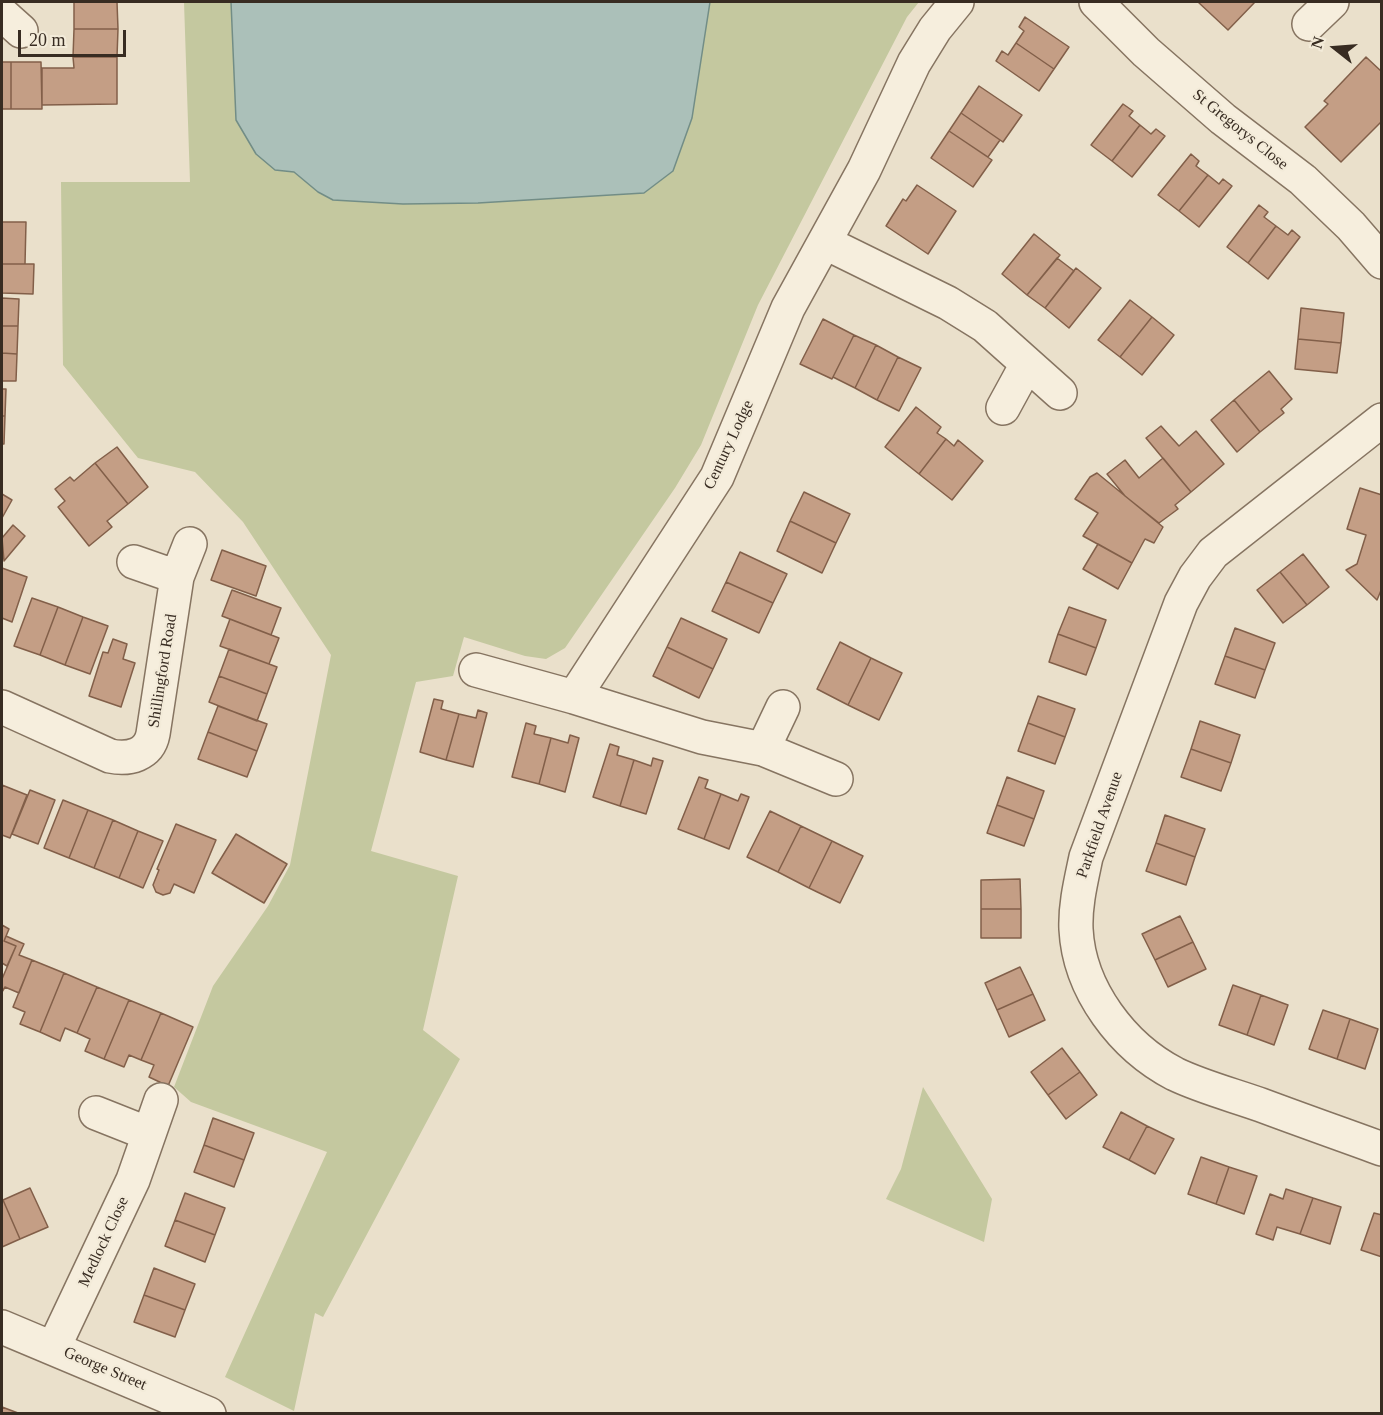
<!DOCTYPE html>
<html>
<head>
<meta charset="utf-8">
<style>
  body { margin:0 }
  #map { position:relative; width:1383px; height:1415px; overflow:hidden; background:#eae0cb; font-family:"Times New Roman",serif }
  canvas { display:block }
  .frame { position:absolute; inset:0; border:3px solid #382c22; pointer-events:none }
  .north { position:absolute; left:1305px; top:18px; width:60px; height:60px; -webkit-text-stroke:4px #f3ebd9; paint-order:stroke; rotate:287deg; font-size:16px; font-weight:700; line-height:24px; text-align:center; color:#382c22 }
  .north::after { content:''; display:block; margin:auto; width:21px; height:27px; background:#382c22; clip-path:polygon(50% 0,100% 100%,50% 72%,0 100%) }
  .scale { position:absolute; left:18px; top:30px; width:108px; height:27px; box-sizing:border-box; border:3px solid #382c22; border-top:0; padding-left:8px; font-size:18px; line-height:21px; white-space:nowrap; color:#382c22; -webkit-text-stroke:4px #f3ebd9; paint-order:stroke }
</style>
</head>
<body>
<div id="map">
<canvas width="1383" height="1415"></canvas>
<div class="frame"></div>
<div class="north">N</div>
<div class="scale">20 m</div>
</div>
<script>
const ctx = document.querySelector('canvas').getContext('2d');
ctx.lineJoin = 'round';
function fillPath(path, color) { ctx.fillStyle = color; ctx.fill(path, 'evenodd'); }
function stroke(path, color, width, dash) { ctx.strokeStyle = color; ctx.lineWidth = width; ctx.lineCap = dash ? 'butt' : 'round'; ctx.setLineDash(dash || []); ctx.stroke(path); }
function drawText(font, color, halo, rows, align = 'center') {
  ctx.font = font + ' "Times New Roman",serif'; ctx.lineWidth = 4.5; ctx.setLineDash([]); ctx.textBaseline = 'middle'; ctx.strokeStyle = halo; ctx.fillStyle = color; for (const [text, x, y, turn = 0] of rows) {
    ctx.save(); ctx.translate(x, y); ctx.rotate((+turn || 0) * Math.PI / 180); ctx.textAlign = isNaN(turn) ? turn : align; if (halo) ctx.strokeText(text, 0, 0); ctx.fillText(text, 0, 0); ctx.restore();
  }
}
const green = new Path2D(`
  M 184,2 L 231,2 L 236,120 L 275,170 L 294,172 L 318,192 L 569,197 L 644,193 L 673,171 L 692,118 L 710,2 L 919,2 L 907,17 L 758,305 L 701,445 L 675,488 L 565,648 L 546,659 L 525,656 L 464,637 L 453,676 L 416,682 L 371,851 L 458,876 L 423,1030 L 460,1059 L 323,1317 L 315,1313 L 294,1411 L 225,1377 L 327,1152 L 191,1102 L 174,1087 L 213,986 L 268,906 L 290,865 L 331,655 L 243,522 L 195,472 L 138,458 L 63,365 L 61,182 L 190,182 Z
  M 923,1087 L 992,1199 L 984,1242 L 886,1199 L 901,1169 Z`);
const water = new Path2D(`
  M 231,2 L 710,2 L 692,118 L 673,171 L 644,193 L 478,203 L 403,204 L 333,200 L 318,192 L 294,172 L 275,170 L 256,154 L 236,120 Z`);
const building = new Path2D(`
  M 74,2 L 117,2 L 118,29 L 74,29 Z
  M 1198,2 L 1255,2 L 1228,30 Z
  M 1025,17 L 1069,47 L 1054,69 L 1016,43 L 1024,31 L 1019,27 Z
  M 74,29 L 118,29 L 117,57 L 73,57 Z
  M 1016,43 L 1054,69 L 1039,91 L 996,61 L 1002,51 L 1008,55 Z
  M 73,57 L 117,57 L 117,104 L 42,105 L 42,68 L 74,68 Z
  M 1366,57 L 1382,72 L 1382,121 L 1341,162 L 1305,127 L 1328,104 L 1324,101 Z
  M 2,62 L 11,62 L 11,109 L 2,109 Z
  M 11,62 L 41,62 L 42,109 L 11,109 Z
  M 979,86 L 1022,115 L 1003,142 L 961,113 Z
  M 1123,104 L 1133,111 L 1129,116 L 1140,125 L 1112,161 L 1091,145 Z
  M 961,113 L 1000,140 L 988,157 L 949,131 Z
  M 1140,125 L 1151,134 L 1156,129 L 1165,136 L 1132,177 L 1112,161 Z
  M 949,131 L 992,160 L 973,187 L 931,158 Z
  M 1191,154 L 1199,161 L 1196,166 L 1208,175 L 1179,211 L 1158,195 Z
  M 1208,175 L 1219,184 L 1223,179 L 1232,186 L 1199,227 L 1179,211 Z
  M 917,185 L 956,211 L 928,254 L 886,226 L 903,199 L 906,201 Z
  M 1259,205 L 1268,212 L 1264,217 L 1276,226 L 1248,263 L 1227,247 Z
  M 2,222 L 26,222 L 25,264 L 2,264 Z
  M 1276,226 L 1288,235 L 1292,230 L 1300,237 L 1268,279 L 1248,263 Z
  M 1034,234 L 1060,255 L 1027,295 L 1002,274 Z
  M 1057,258 L 1074,271 L 1045,308 L 1027,295 Z
  M 2,264 L 34,264 L 33,294 L 2,293 Z
  M 1076,268 L 1101,288 L 1069,328 L 1045,308 Z
  M 2,298 L 19,299 L 18,326 L 2,326 Z
  M 1130,300 L 1152,317 L 1120,357 L 1098,340 Z
  M 1301,308 L 1344,313 L 1341,343 L 1298,339 Z
  M 1152,317 L 1174,335 L 1142,375 L 1120,357 Z
  M 823,319 L 854,335 L 832,379 L 800,364 Z
  M 2,326 L 18,326 L 17,354 L 2,353 Z
  M 854,335 L 876,345 L 855,388 L 833,377 Z
  M 1298,339 L 1341,343 L 1337,373 L 1295,369 Z
  M 876,345 L 898,357 L 877,400 L 855,388 Z
  M 2,353 L 17,354 L 16,381 L 2,381 Z
  M 898,357 L 921,368 L 899,411 L 877,400 Z
  M 1269,371 L 1292,399 L 1281,409 L 1284,413 L 1260,432 L 1234,400 Z
  M 2,389 L 6,389 L 5,416 L 2,416 Z
  M 1234,400 L 1260,432 L 1237,452 L 1211,420 Z
  M 916,407 L 941,427 L 937,433 L 946,439 L 919,474 L 885,447 Z
  M 2,416 L 5,416 L 4,444 L 2,444 Z
  M 1161,426 L 1179,446 L 1196,431 L 1224,464 L 1191,492 L 1146,438 Z
  M 946,439 L 954,446 L 958,440 L 983,461 L 952,500 L 919,474 Z
  M 117,447 L 148,487 L 128,504 L 95,463 Z
  M 1163,458 L 1191,492 L 1175,505 L 1178,509 L 1159,523 L 1125,496 L 1107,474 L 1125,460 L 1139,478 Z
  M 95,463 L 128,504 L 107,521 L 112,527 L 89,546 L 58,507 L 65,501 L 55,489 L 70,477 L 74,481 Z
  M 1097,473 L 1163,527 L 1154,543 L 1145,539 L 1132,563 L 1083,536 L 1098,513 L 1075,499 L 1090,477 Z
  M 1360,488 L 1382,495 L 1382,588 L 1377,600 L 1346,570 L 1357,564 L 1366,535 L 1347,529 Z
  M 804,492 L 850,514 L 836,543 L 790,521 Z
  M 2,494 L 12,500 L 2,518 Z
  M 790,521 L 836,543 L 822,573 L 777,551 Z
  M 13,525 L 25,536 L 4,561 L 2,538 Z
  M 1098,544 L 1132,563 L 1118,589 L 1083,569 Z
  M 222,550 L 266,566 L 256,596 L 211,580 Z
  M 740,552 L 787,574 L 773,603 L 726,582 Z
  M 1303,554 L 1329,587 L 1307,605 L 1280,572 Z
  M 2,568 L 27,577 L 12,622 L 2,618 Z
  M 1280,572 L 1307,605 L 1283,623 L 1257,590 Z
  M 726,582 L 773,603 L 759,633 L 712,611 Z
  M 232,590 L 281,608 L 271,635 L 222,616 Z
  M 32,598 L 58,607 L 40,655 L 14,646 Z
  M 58,607 L 83,617 L 65,665 L 40,655 Z
  M 1069,607 L 1106,620 L 1096,648 L 1058,634 Z
  M 83,617 L 108,626 L 90,674 L 65,665 Z
  M 681,618 L 727,639 L 713,669 L 667,647 Z
  M 230,619 L 279,638 L 269,664 L 220,646 Z
  M 1235,628 L 1275,643 L 1265,670 L 1225,656 Z
  M 1058,634 L 1096,648 L 1086,675 L 1049,662 Z
  M 113,639 L 127,644 L 123,659 L 135,663 L 121,707 L 89,696 L 103,652 L 108,653 Z
  M 840,642 L 871,658 L 848,705 L 817,689 Z
  M 667,647 L 713,669 L 699,698 L 653,676 Z
  M 229,649 L 277,667 L 267,694 L 219,676 Z
  M 1225,656 L 1265,670 L 1255,698 L 1215,684 Z
  M 871,658 L 902,673 L 879,720 L 848,705 Z
  M 219,676 L 267,694 L 257,721 L 209,702 Z
  M 1038,696 L 1075,709 L 1065,737 L 1028,723 Z
  M 434,699 L 443,701 L 441,709 L 459,714 L 446,760 L 420,752 Z
  M 218,706 L 267,724 L 257,751 L 208,732 Z
  M 478,710 L 487,713 L 473,767 L 446,760 L 459,714 L 476,718 Z
  M 1200,721 L 1240,735 L 1231,763 L 1191,749 Z
  M 526,723 L 536,726 L 534,734 L 551,738 L 539,784 L 512,777 Z
  M 1028,723 L 1065,737 L 1055,764 L 1018,751 Z
  M 208,732 L 257,751 L 247,777 L 198,759 Z
  M 570,735 L 579,738 L 565,792 L 539,784 L 551,738 L 568,743 Z
  M 610,744 L 619,747 L 617,755 L 634,760 L 620,806 L 593,797 Z
  M 1191,749 L 1231,763 L 1221,791 L 1181,777 Z
  M 653,758 L 663,761 L 646,814 L 620,806 L 634,760 L 651,766 Z
  M 699,777 L 708,780 L 705,788 L 721,794 L 704,839 L 678,829 Z
  M 1007,777 L 1044,791 L 1034,819 L 997,805 Z
  M 2,785 L 27,795 L 10,838 L 2,835 Z
  M 30,790 L 55,800 L 38,844 L 12,834 Z
  M 721,794 L 738,801 L 741,794 L 749,797 L 729,849 L 704,839 Z
  M 63,800 L 88,810 L 69,858 L 44,848 Z
  M 997,805 L 1034,819 L 1024,846 L 987,833 Z
  M 88,810 L 113,820 L 94,868 L 69,858 Z
  M 770,811 L 801,826 L 778,872 L 747,857 Z
  M 1165,815 L 1205,829 L 1195,857 L 1156,843 Z
  M 113,820 L 138,831 L 119,878 L 94,868 Z
  M 176,824 L 216,840 L 194,893 L 174,884 L 170,893 L 163,895 L 156,892 L 153,885 L 159,870 L 157,869 Z
  M 801,826 L 832,841 L 809,888 L 778,872 Z
  M 138,831 L 163,841 L 143,888 L 119,878 Z
  M 236,834 L 287,864 L 264,903 L 212,873 Z
  M 832,841 L 863,856 L 840,903 L 809,888 Z
  M 1156,843 L 1195,857 L 1186,885 L 1146,871 Z
  M 1020,879 L 1021,909 L 981,909 L 981,880 Z
  M 981,909 L 1021,909 L 1021,938 L 981,938 Z
  M 1180,916 L 1193,942 L 1155,960 L 1142,934 Z
  M 2,925 L 9,929 L 4,941 L 16,946 L 7,966 L 2,963 Z
  M 6,936 L 24,944 L 19,955 L 32,960 L 19,993 L 5,987 L 2,992 L 2,979 L 16,946 L 4,941 Z
  M 1193,942 L 1206,969 L 1168,987 L 1155,960 Z
  M 32,960 L 64,973 L 40,1032 L 20,1024 L 25,1012 L 13,1007 Z
  M 1020,967 L 1033,994 L 997,1010 L 985,983 Z
  M 64,973 L 97,987 L 77,1033 L 65,1028 L 60,1041 L 40,1032 Z
  M 1233,985 L 1261,995 L 1247,1035 L 1219,1025 Z
  M 97,987 L 129,1000 L 104,1059 L 85,1051 L 90,1039 L 77,1033 Z
  M 1033,994 L 1045,1020 L 1009,1037 L 997,1010 Z
  M 1261,995 L 1288,1005 L 1274,1045 L 1247,1035 Z
  M 129,1000 L 161,1013 L 141,1060 L 129,1055 L 124,1067 L 104,1059 Z
  M 1323,1010 L 1350,1019 L 1337,1059 L 1309,1049 Z
  M 161,1013 L 193,1027 L 168,1086 L 149,1077 L 154,1065 L 141,1060 Z
  M 1350,1019 L 1378,1029 L 1365,1069 L 1337,1059 Z
  M 1062,1048 L 1080,1072 L 1048,1095 L 1031,1072 Z
  M 1080,1072 L 1097,1095 L 1066,1119 L 1048,1095 Z
  M 1121,1112 L 1147,1126 L 1129,1160 L 1103,1147 Z
  M 213,1118 L 254,1133 L 244,1160 L 204,1145 Z
  M 1147,1126 L 1174,1139 L 1155,1174 L 1129,1160 Z
  M 204,1145 L 244,1160 L 234,1187 L 194,1172 Z
  M 1201,1157 L 1229,1167 L 1216,1204 L 1188,1194 Z
  M 1229,1167 L 1257,1176 L 1244,1214 L 1216,1204 Z
  M 30,1188 L 48,1227 L 20,1239 L 3,1200 Z
  M 1286,1189 L 1313,1198 L 1300,1234 L 1277,1227 L 1273,1240 L 1256,1234 L 1270,1194 L 1283,1199 Z
  M 185,1193 L 225,1208 L 215,1235 L 175,1220 Z
  M 1313,1198 L 1341,1207 L 1330,1244 L 1300,1234 Z
  M 3,1200 L 20,1239 L 2,1247 L 2,1201 Z
  M 1374,1213 L 1382,1215 L 1382,1257 L 1361,1250 Z
  M 175,1220 L 215,1235 L 205,1262 L 165,1246 Z
  M 154,1268 L 195,1284 L 185,1310 L 144,1295 Z
  M 144,1295 L 185,1310 L 175,1337 L 134,1322 Z
  M 2,1407 L 18,1413 L 18,1414 L 2,1414 Z`);
const minor = new Path2D(`
  M 1096,2 L 1146,52 L 1223,119 L 1303,180 L 1351,226 L 1382,262
  M 2,14 L 21,31
  M 1309,24 L 1332,2
  M 826,243 L 948,303 L 985,326 L 1060,393
  M 1003,408 L 1027,364
  M 1382,420 L 1213,553 L 1195,577 L 1181,603 L 1086,857 C 1081,881 1075,905 1076,929 C 1079,990 1123,1047 1175,1074 C 1202,1087 1233,1095 1261,1105 C 1301,1120 1341,1134 1382,1149
  M 134,562 L 177,577
  M 476,670 L 574,697 L 702,737 L 763,749 L 836,779
  M 574,697 L 717,477 L 788,308 L 864,170 L 914,63 L 935,29 L 957,2
  M 2,707 L 110,756 C 129,760 149,755 153,734 L 177,577 L 190,544
  M 763,749 L 783,707
  M 96,1113 L 149,1134
  M 2,1327 L 209,1414
  M 54,1347 L 133,1180 L 161,1100`);
const streetNames = [
  ["St Gregorys Close",1240,130,39],
  ["Century Lodge",729,445,-65],
  ["Shillingford Road",163,671,-81],
  ["Parkfield Avenue",1100,825,-71],
  ["Medlock Close",104,1242,-65],
  ["George Street",105,1369,23]
];
fillPath(green, '#c4c89f');
fillPath(water, '#abc0b9');
stroke(water, '#728d86', 1.5);
fillPath(building, '#c49e85');
stroke(building, '#825f49', 1.5);
stroke(minor, '#867461', 36);
stroke(minor, '#f6eedd', 33);
drawText('16px', '#382c22', '#f3ebd9', streetNames);
</script>
</body>
</html>
